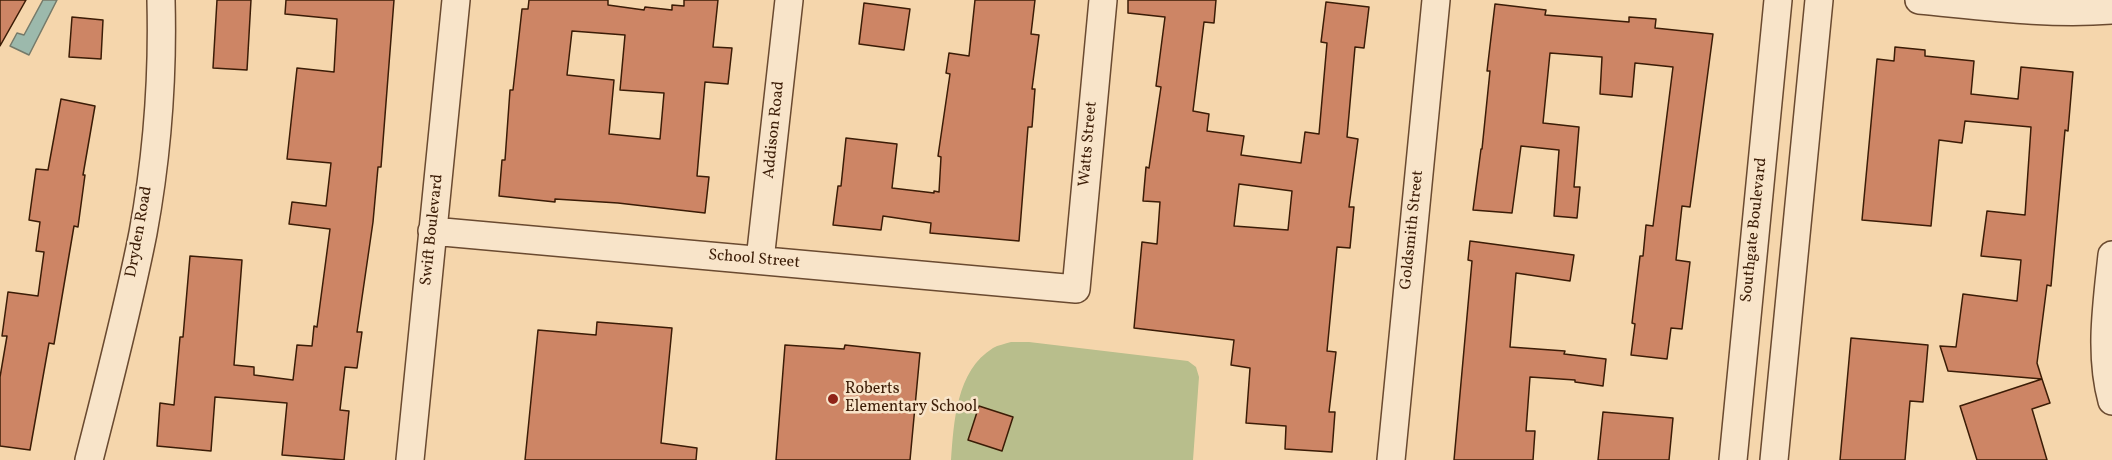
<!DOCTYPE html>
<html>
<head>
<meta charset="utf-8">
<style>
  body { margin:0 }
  canvas { display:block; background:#f5d6ac }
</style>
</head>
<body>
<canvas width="2112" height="460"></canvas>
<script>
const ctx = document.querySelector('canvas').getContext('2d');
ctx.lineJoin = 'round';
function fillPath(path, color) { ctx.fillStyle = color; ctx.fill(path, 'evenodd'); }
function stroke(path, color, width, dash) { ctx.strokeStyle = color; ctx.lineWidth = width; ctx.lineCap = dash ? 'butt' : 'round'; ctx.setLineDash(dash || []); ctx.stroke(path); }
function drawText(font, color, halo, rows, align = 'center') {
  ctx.font = font + ' Vollkorn,serif'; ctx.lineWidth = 5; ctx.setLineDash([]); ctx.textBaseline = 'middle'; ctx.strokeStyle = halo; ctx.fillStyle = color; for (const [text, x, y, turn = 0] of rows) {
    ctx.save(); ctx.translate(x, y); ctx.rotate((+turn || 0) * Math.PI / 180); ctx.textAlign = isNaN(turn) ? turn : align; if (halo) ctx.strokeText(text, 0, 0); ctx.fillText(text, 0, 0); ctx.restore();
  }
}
const green = new Path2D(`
  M 1011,342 L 1029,342 L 1188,361 L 1196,367 L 1199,377 L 1193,460 L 951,460 C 954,422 956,371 993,348 C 998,345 1005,344 1011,342 Z`);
const water = new Path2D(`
  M 43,0 L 57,0 L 29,55 L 10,46 L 17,33 L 24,35 Z`);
const building = new Path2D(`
  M 0,0 L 26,0 L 0,46 Z
  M 217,0 L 251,0 L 247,70 L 213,68 Z
  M 286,0 L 394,0 L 381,167 L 378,167 L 373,222 L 357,332 L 362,332 L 357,368 L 345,367 L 340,410 L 349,411 L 344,460 L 282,455 L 287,403 L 215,397 L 211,451 L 157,446 L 160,403 L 174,405 L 180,337 L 183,337 L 190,256 L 242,260 L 234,365 L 254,367 L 254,375 L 293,380 L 297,345 L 312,346 L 314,326 L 317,327 L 330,229 L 289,224 L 292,202 L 326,206 L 331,163 L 287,159 L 297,68 L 334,72 L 337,19 L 285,14 Z
  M 529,0 L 608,0 L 608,5 L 644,10 L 645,7 L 672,10 L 672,5 L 684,6 L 684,0 L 718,0 L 713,47 L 732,48 L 728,84 L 705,82 L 697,176 L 709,177 L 705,213 L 618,203 L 555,199 L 555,202 L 499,196 L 502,160 L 505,160 L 510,90 L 513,90 L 522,9 L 528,9 ZM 572,31 L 625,35 L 620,90 L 664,93 L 660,139 L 609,134 L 614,80 L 567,75 Z
  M 975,0 L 1035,0 L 1031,34 L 1039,35 L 1032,89 L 1035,89 L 1032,127 L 1028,127 L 1019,241 L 930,233 L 931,223 L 883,216 L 881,230 L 833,225 L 838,186 L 841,186 L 846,138 L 897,144 L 892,188 L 934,193 L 934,191 L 939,192 L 941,157 L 938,156 L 950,74 L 946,73 L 949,53 L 969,56 Z
  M 1128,0 L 1216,0 L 1214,23 L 1204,22 L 1193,111 L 1209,114 L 1207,131 L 1244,136 L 1241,155 L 1301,163 L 1305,132 L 1319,134 L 1327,43 L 1321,42 L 1326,2 L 1369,7 L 1364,48 L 1355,47 L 1347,137 L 1358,139 L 1349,207 L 1354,207 L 1350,248 L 1337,247 L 1327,351 L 1336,352 L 1329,412 L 1335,412 L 1332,452 L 1285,449 L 1286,426 L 1246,423 L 1250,368 L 1231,365 L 1234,340 L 1134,328 L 1142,242 L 1157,244 L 1160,202 L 1143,201 L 1146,167 L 1149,168 L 1161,87 L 1156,86 L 1165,17 L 1128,13 ZM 1239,184 L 1292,191 L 1288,230 L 1234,226 Z
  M 864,3 L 910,9 L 904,50 L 859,44 Z
  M 1495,4 L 1546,10 L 1545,15 L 1629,22 L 1629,17 L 1656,19 L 1655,28 L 1713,34 L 1690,207 L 1682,206 L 1676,260 L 1690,262 L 1682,329 L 1671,328 L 1667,359 L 1631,355 L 1635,324 L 1632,323 L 1640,256 L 1643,256 L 1646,225 L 1653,226 L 1673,67 L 1635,63 L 1632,97 L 1600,94 L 1602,57 L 1550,53 L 1543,123 L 1579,127 L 1574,187 L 1580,187 L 1577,218 L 1554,216 L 1559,150 L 1521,146 L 1512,213 L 1473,210 L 1481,149 L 1482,149 L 1490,71 L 1487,71 Z
  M 72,17 L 103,20 L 101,59 L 69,57 Z
  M 1895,47 L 1925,50 L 1925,56 L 1974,61 L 1971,94 L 2018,99 L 2021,67 L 2073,72 L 2068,131 L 2065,130 L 2051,286 L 2047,285 L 2037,363 L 2042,379 L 1948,371 L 1940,346 L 1956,347 L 1963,294 L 2017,301 L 2021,260 L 1981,256 L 1987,211 L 2025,215 L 2031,127 L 1965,121 L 1962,143 L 1939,140 L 1931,226 L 1862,220 L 1877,59 L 1894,61 Z
  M 61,99 L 95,106 L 83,175 L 85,175 L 78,227 L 74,226 L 54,344 L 49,343 L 30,450 L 0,446 L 0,377 L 7,336 L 2,336 L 8,292 L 38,296 L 44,252 L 36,251 L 40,222 L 29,220 L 36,169 L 48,170 Z
  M 1470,241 L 1574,255 L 1570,281 L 1516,273 L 1510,347 L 1565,351 L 1564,354 L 1606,359 L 1603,386 L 1575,382 L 1575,380 L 1530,377 L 1526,431 L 1535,431 L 1533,460 L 1454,460 L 1472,261 L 1468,260 Z
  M 597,322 L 672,328 L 661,443 L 697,448 L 696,460 L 525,460 L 538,330 L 596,335 Z
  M 1851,338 L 1928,345 L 1923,402 L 1910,401 L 1905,460 L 1840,460 Z
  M 785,345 L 844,349 L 845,345 L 920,353 L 910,460 L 776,460 Z
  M 2042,379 L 2050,403 L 2032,409 L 2047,460 L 1977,460 L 1960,406 Z
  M 979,406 L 1013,417 L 1002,451 L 968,440 Z
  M 1603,412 L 1673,418 L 1669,460 L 1598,460 Z`);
const minor = new Path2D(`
  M 1919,0 C 1983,6 2048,15 2112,10
  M 432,231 L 1076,289 L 1103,0
  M 2112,255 C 2107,303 2099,354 2112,401
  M 760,260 L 789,0
  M 89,460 C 108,385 128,309 143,233 C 157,157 163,77 161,0
  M 410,460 L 456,0
  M 1391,460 L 1436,0
  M 1733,460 L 1778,0
  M 1774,460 L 1819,0`);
const markers = [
  [833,399,6,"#8f2418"]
];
const streetNames = [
  ["Addison Road",775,130,-84],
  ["Watts Street",1089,144,-85],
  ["Swift Boulevard",433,230,-84],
  ["Goldsmith Street",1413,230,-84],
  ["Southgate Boulevard",1755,230,-84],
  ["Dryden Road",140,232,-80],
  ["School Street",754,260,5]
];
const poiNames = [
  ["Roberts",845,390],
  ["Elementary School",845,408]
];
fillPath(green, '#b8be8c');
fillPath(water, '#9cb9ac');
stroke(water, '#757a6a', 1.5);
fillPath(building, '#cd8565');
stroke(building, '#3b1c06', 1.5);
stroke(minor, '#6a4a30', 30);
stroke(minor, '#f8e4c9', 27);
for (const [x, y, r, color] of markers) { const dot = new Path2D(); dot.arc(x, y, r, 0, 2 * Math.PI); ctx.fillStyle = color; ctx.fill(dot); stroke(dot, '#f8e4c9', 2); }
drawText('16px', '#3b1c06', '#f8e4c9', streetNames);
drawText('16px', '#3b1c06', '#f8e4c9', poiNames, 'left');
</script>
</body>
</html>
